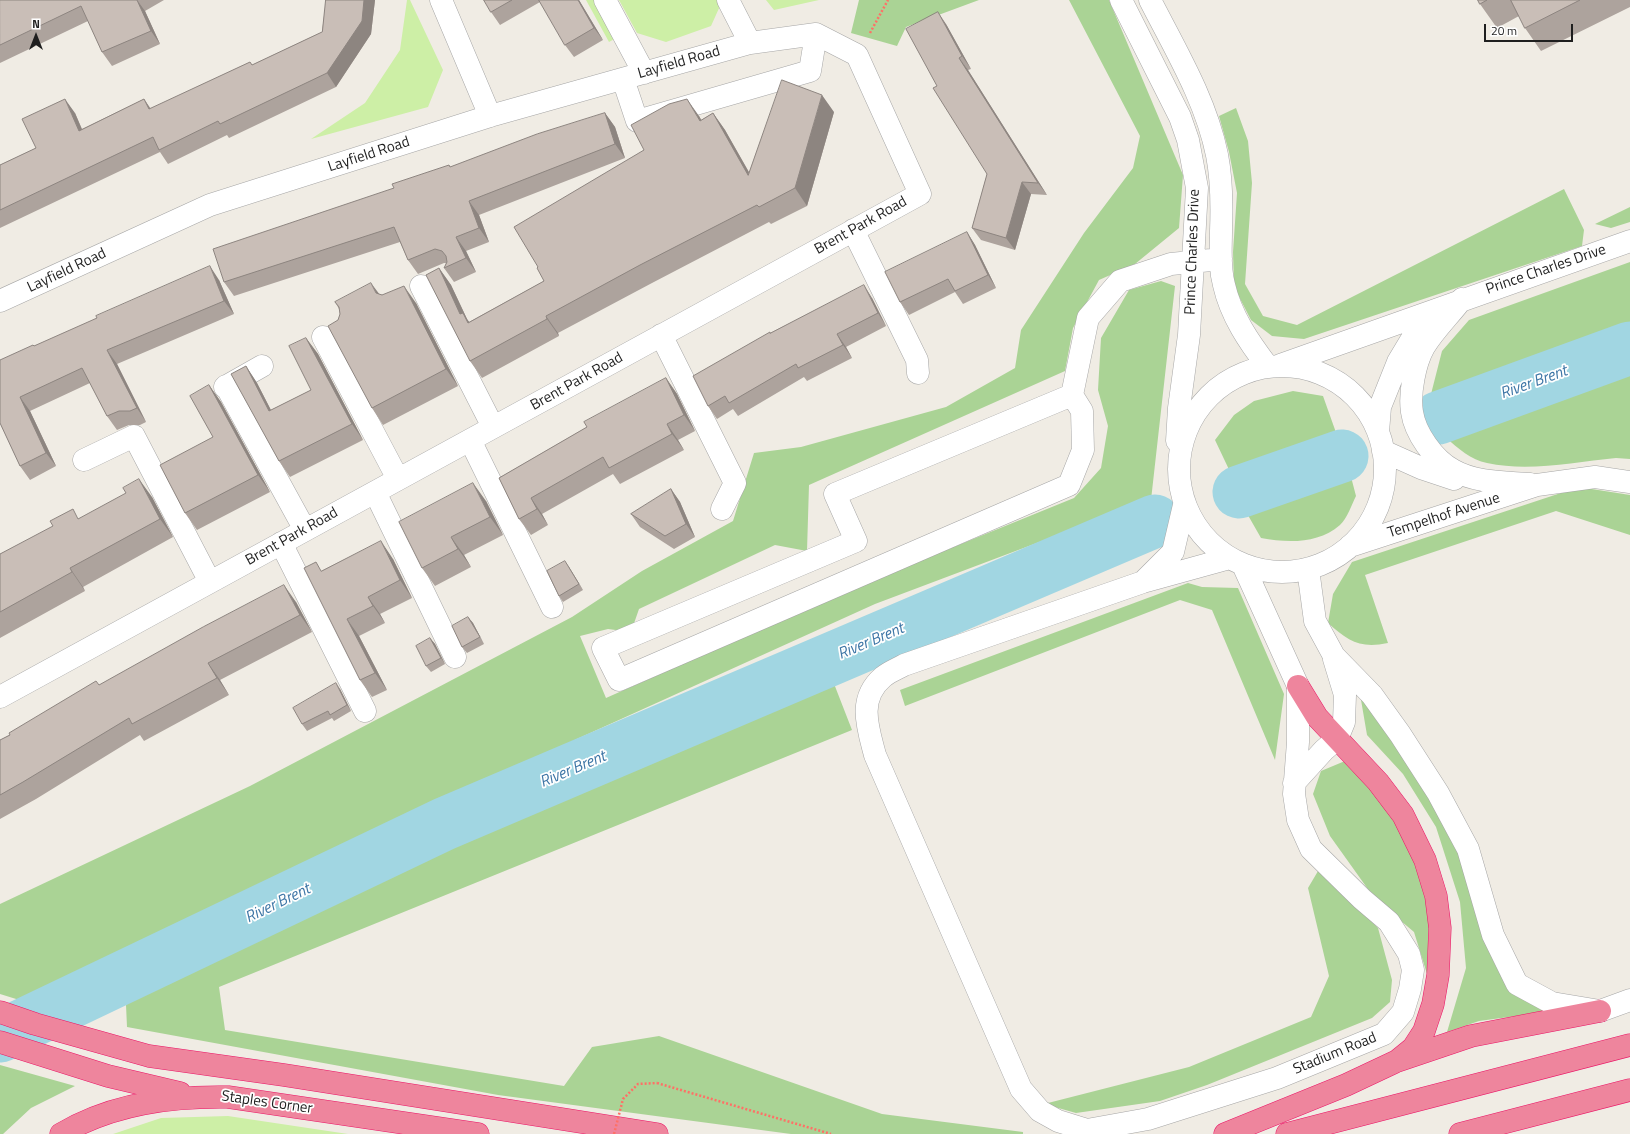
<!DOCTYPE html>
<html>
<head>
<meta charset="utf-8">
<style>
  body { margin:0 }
  #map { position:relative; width:1630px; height:1134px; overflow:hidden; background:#f0ece4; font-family:"Titillium Web",sans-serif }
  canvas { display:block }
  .north { position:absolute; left:16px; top:16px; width:40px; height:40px; -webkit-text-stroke:3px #fff; paint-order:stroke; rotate:0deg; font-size:11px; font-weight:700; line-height:16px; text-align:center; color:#1f1f1f }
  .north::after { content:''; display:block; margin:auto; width:14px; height:18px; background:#1f1f1f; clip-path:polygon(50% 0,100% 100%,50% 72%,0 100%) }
  .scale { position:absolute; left:1484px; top:24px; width:89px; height:18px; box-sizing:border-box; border:2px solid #1f1f1f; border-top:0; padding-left:5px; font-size:12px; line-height:14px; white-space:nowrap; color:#1f1f1f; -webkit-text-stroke:3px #fff; paint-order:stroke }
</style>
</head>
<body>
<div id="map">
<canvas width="1630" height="1134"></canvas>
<div class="north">N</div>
<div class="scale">20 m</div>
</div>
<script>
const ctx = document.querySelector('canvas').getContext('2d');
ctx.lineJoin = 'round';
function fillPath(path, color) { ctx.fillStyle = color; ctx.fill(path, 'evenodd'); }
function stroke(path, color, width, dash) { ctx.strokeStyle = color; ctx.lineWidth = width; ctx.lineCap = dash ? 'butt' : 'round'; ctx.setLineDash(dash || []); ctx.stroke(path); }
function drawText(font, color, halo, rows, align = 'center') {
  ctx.font = font + ' "Titillium Web",sans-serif'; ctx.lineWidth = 3.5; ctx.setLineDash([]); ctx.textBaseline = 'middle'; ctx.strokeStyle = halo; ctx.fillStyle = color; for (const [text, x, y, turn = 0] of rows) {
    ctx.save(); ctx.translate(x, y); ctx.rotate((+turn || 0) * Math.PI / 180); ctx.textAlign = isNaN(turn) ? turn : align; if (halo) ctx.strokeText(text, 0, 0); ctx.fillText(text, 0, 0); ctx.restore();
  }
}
const grass = new Path2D(`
  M 407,0 L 410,0 L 443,70 L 428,107 L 311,139 L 365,103 L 400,50 Z
  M 586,0 L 599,0 L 618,37 L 609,42 Z
  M 619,0 L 717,0 L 720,6 L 711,26 L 666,42 L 637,33 Z
  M 766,0 L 819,0 L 774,10 Z
  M 228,1116 L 348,1134 L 113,1134 L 161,1118 Z`);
const forest = new Path2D(`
  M 859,0 L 979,0 L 906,27 L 897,46 L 851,33 Z
  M 1069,0 L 1109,0 L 1183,175 L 1179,228 L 1135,264 L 1099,280 L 1073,328 L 1065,371 L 809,485 L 807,551 L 775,545 L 639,609 L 631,632 L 608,629 L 580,636 L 606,698 L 865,583 L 1074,498 L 1101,468 L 1108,426 L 1098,390 L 1101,338 L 1129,290 L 1161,281 L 1175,286 L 1151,500 L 875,604 L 577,739 L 29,1003 L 0,994 L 0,904 L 250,786 L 572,617 L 642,571 L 733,521 L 754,453 L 801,447 L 946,407 L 1015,368 L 1021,330 L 1084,233 L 1133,168 L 1140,136 Z
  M 1236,108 L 1248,141 L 1252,183 L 1245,284 L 1263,316 L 1297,325 L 1564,189 L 1584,230 L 1582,246 L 1304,339 L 1272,336 L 1251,320 L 1234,287 L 1233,252 L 1237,193 L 1229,152 L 1219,116 Z
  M 1630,207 L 1630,222 L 1611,228 L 1595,224 Z
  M 1630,262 L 1630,330 L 1430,398 L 1442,351 L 1469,320 Z
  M 1630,370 L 1630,459 L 1616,458 C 1574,462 1529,472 1487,463 C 1471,460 1458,448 1446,438 Z
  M 1293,391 L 1323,396 L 1339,441 L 1233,478 L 1215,440 L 1234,415 L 1254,401 Z
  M 1350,473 L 1356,496 C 1352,504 1347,519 1340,525 C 1318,544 1288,543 1261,538 L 1245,510 Z
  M 1579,487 L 1630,495 L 1630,535 L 1556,511 L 1365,575 L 1388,643 C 1360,649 1348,641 1328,623 L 1333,594 L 1352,562 Z
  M 1188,583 L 1202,587 L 1238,588 L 1284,694 L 1275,760 L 1212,610 L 1180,600 L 905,706 L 900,690 Z
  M 831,676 L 852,730 L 219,987 L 225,1030 L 564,1086 L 592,1047 L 659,1036 L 882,1114 L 1023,1132 L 1023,1134 L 791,1134 L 498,1095 L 127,1027 L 126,1005 L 146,976 L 670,741 Z
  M 1360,694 L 1390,720 L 1456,845 L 1507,986 L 1546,1012 L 1479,1021 L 1447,1032 L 1466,968 L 1460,902 L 1436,827 L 1403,774 L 1367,735 Z
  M 1345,761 L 1413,837 L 1430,901 L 1427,974 L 1414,932 L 1375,899 L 1330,836 L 1313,794 L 1321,771 Z
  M 1321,866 L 1378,928 L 1392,980 L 1390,1002 L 1372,1018 L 1207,1085 L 1160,1101 L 1076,1113 L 1044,1104 L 1189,1067 L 1311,1017 L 1329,976 L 1308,888 Z
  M 0,1065 L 75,1086 L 31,1108 L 3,1134 L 0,1134 Z`);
const river = new Path2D(`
  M 1438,418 L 1630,348
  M 1239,492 L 1342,456
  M 0,1036 L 444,824 L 1155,521`);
const path = new Path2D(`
  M 870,33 L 888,0
  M 657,1083 L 831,1134`);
const minor = new Path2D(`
  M 441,0 L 490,116
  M 605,0 L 644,73
  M 728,0 L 750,43
  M 1121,0 L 1180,117 L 1188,140 L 1197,188 L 1189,335 L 1179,408 L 1177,441
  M 1150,0 C 1175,49 1206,100 1217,155 C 1222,180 1222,205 1221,231 C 1221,249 1219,267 1224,285 C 1231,316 1249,342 1268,367
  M 623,79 L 637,121 L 810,71 L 816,34
  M 853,230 L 917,360 L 918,373
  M 421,286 L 493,427
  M 1462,299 C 1450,315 1434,330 1424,347 C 1415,363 1409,393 1412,412 C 1415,433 1434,460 1453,470 C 1476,483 1504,482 1530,484
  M 0,301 L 210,205 L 490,116 L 750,43 L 816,34 L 857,55 L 920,194 L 0,697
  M 661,335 L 735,483 L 722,509
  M 323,337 L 398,479
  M 1280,365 L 1630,241
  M1179 469a103 103 0 1 1 206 0a103 103 0 1 1-206 0Z
  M 226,386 L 305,530
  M 225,387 L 262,366
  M 1072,395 L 835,494 L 856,541 L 603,648 L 619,680 L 1069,485 L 1083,450 L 1082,411 L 1072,395 L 1088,318 L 1120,281 L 1171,264 L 1221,259
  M 1378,432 L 1380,407 L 1398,362 L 1413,337 L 1432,322
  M 470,440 L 552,607
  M 1383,451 L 1421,468 L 1454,479
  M 84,460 L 134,436 L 210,582
  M 375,492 L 455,657
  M 281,543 L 365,711
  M 1350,546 L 1537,485 L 1595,477 L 1630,482
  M 1230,558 L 1143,582 L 904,665 C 897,669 889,672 883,677 C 857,699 868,728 875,755 L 1021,1089 L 1040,1111 L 1058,1121 L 1087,1130 L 1148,1119 L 1277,1078 L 1384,1034 L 1403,1012 L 1410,989 L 1413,970 L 1409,954 L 1389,922 L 1362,899 L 1311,849 L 1298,820 L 1294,794 L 1298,742 L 1298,686 L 1243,565
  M 1308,569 L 1315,621 L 1334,656 L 1372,695 L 1400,734 L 1438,793 L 1468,849 L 1493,935 L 1517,984 L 1552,1003 L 1600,1011 L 1630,1000
  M 1145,580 L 1173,552 L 1184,505
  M 1294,783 L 1324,750 L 1337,739 L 1344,722 L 1345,695 L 1334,659`);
const highway = new Path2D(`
  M 1298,686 L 1317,717 L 1378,782 L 1403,815 L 1425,860 L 1436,896 L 1440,928 L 1438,975 L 1433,1004 L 1424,1031 L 1413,1048 L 1397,1061
  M 0,1012 L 35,1024 L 149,1056 L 284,1075 L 657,1134
  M 0,1042 L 108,1076 L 180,1093
  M 61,1134 C 111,1104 170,1096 228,1097 L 478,1134
  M 1225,1134 L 1346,1085 L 1397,1061 L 1471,1036 L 1600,1011
  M 1287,1134 L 1630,1045
  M 1460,1134 L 1630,1090`);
const pathBridge = new Path2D(`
  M 614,1134 L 623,1099 L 638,1084 L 657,1083`);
const wall = new Path2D(`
  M 0,0 L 164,0 L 145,11 L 160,44 L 112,66 L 102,52 L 88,21 L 0,63 Z
  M 326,0 L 375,0 L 371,34 L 336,87 L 229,138 L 227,135 L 168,164 L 160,152 L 0,228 L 0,165 L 36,148 L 75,113 L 82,129 L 144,99 L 151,109 L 250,62 L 252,65 L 322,32 Z
  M 484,0 L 579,0 L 603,40 L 574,57 L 565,45 L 540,2 L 500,25 L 491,12 Z
  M 1478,0 L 1630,0 L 1630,7 L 1541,51 L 1525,28 L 1519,16 L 1497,28 L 1480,4 Z
  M 946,24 L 971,69 L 968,70 L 1047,195 L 1031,194 L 1015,250 L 981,240 L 972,228 L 987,174 Z
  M 834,112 L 807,206 L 771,224 L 769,222 L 652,283 L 558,333 L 559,336 L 482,378 L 470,361 L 439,268 L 451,285 L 467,319 L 469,322 L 544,281 L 538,267 L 644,150 L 699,116 L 701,120 L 713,113 L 725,130 L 749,172 Z
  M 605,113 L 615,127 L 625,158 L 479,215 L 489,242 L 466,251 L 476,272 L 454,282 L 444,268 L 446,263 L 444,263 L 418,274 L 408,260 L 400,242 L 234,296 L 224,282 L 394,188 L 449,165 L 450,167 Z
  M 967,232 L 975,245 L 996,288 L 963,304 L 955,292 L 909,315 L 900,302 Z
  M 219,280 L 234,314 L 117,364 L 146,422 L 140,425 L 129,425 L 117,430 L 107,416 L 90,383 L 30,411 L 56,466 L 30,480 L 20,466 L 0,423 L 34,346 Z
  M 379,294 L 416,303 L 458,386 L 383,425 L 372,408 L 338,320 L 340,314 L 339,309 L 335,302 Z
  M 872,298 L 886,326 L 846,347 L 852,358 L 807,381 L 804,377 L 738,416 L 733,409 L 717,419 L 708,406 L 771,333 Z
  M 306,338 L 318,354 L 363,440 L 290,477 L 279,461 L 246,366 L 257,383 L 271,410 L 311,390 Z
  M 666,378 L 677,394 L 695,431 L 678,440 L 684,450 L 620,484 L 613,474 L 542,514 L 548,525 L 531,535 L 519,519 L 499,478 L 587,427 Z
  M 209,385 L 221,402 L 270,492 L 197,530 L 185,513 L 213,437 Z
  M 671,489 L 680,502 L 695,537 L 674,549 L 640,527 L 631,514 Z
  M 152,497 L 173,537 L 83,587 L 85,591 L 0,638 L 0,554 L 80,518 Z
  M 486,501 L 503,535 L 464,555 L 471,567 L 435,586 L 422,568 Z
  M 393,559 L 412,598 L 380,614 L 385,623 L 359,636 L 387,690 L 372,697 L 360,680 L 323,570 Z
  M 569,567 L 583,590 L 563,602 L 559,596 Z
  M 296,602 L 312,632 L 220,680 L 229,695 L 144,741 L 140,735 L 36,799 L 0,819 L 0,740 L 99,685 Z
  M 468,617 L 473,623 L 484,644 L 467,653 L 462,647 Z
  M 430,638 L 435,644 L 445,664 L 431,672 L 426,666 Z
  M 340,689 L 351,711 L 334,721 L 332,718 L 307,731 L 302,724 Z`);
const shadedWall = new Path2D(`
  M 137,0 L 145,11 L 160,44 L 151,31 Z
  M 364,0 L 375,0 L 371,34 L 336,87 L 327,73 Z
  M 578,0 L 579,0 L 603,40 L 594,28 Z
  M 938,12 L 946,24 L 971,69 L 962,56 Z
  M 959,58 L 968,70 L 1047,195 L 1038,183 Z
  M 822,95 L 834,112 L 807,206 L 795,188 Z
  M 65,99 L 75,113 L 88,144 L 79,131 Z
  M 144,99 L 153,113 L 149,109 Z
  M 687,99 L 699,116 L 712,138 L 700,121 Z
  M 605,113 L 615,127 L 625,158 L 615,144 Z
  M 713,113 L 725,130 L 760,192 L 748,175 Z
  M 1022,182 L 1031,194 L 1015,250 L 1006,238 Z
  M 469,201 L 479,215 L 489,242 L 479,228 Z
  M 967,232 L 975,245 L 996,288 L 988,275 Z
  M 456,237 L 466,251 L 476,272 L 466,258 Z
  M 210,266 L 219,280 L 234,314 L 224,301 Z
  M 439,268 L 451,285 L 467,319 L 475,330 L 460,314 Z
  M 371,283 L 383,299 L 376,293 Z
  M 864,285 L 872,298 L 886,326 L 878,313 Z
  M 404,286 L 416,303 L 458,386 L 446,369 Z
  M 546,316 L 558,333 L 559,336 L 547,319 Z
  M 837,334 L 846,347 L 852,358 L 843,345 Z
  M 306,338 L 318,354 L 363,440 L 352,424 Z
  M 107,350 L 117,364 L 146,422 L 137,408 Z
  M 246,366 L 257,383 L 280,428 L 269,411 Z
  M 666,378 L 677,394 L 695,431 L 684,415 Z
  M 209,385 L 221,402 L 270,492 L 258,475 Z
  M 20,397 L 30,411 L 56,466 L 46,453 Z
  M 667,424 L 678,440 L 684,450 L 672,434 Z
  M 139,479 L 152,497 L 173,537 L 160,519 Z
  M 473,483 L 486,501 L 503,535 L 490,517 Z
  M 671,489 L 680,502 L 695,537 L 686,524 Z
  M 531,498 L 542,514 L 548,525 L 537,509 Z
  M 451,537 L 464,555 L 471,567 L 458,549 Z
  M 381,541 L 393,559 L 412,598 L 400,580 Z
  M 565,561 L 569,567 L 583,590 L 579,584 Z
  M 70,568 L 83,587 L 85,591 L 72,572 Z
  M 284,585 L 296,602 L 312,632 L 300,615 Z
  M 368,597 L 380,614 L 385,623 L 373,606 Z
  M 468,617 L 473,623 L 484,644 L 480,637 Z
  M 347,619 L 359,636 L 387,690 L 375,673 Z
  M 430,638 L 435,644 L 445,664 L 441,658 Z
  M 208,663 L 220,680 L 229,695 L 217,678 Z
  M 336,683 L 340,689 L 351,711 L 347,705 Z`);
const building = new Path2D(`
  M 0,0 L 137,0 L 151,31 L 102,52 L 81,6 L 0,45 Z
  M 326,0 L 364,0 L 362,21 L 327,73 L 220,124 L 218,121 L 159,150 L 153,137 L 0,210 L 0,165 L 36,148 L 22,119 L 65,99 L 79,131 L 144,99 L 149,109 L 250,62 L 252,65 L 322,32 Z
  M 484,0 L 512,0 L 491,12 Z
  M 539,0 L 578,0 L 594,28 L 565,45 Z
  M 1478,0 L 1487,0 L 1480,4 Z
  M 1511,0 L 1580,0 L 1525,28 Z
  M 938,12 L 962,56 L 959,58 L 1038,183 L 1022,182 L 1006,238 L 972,228 L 987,174 L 933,88 L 937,86 L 906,29 Z
  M 782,80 L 822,95 L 795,188 L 759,207 L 757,205 L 640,265 L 546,316 L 547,319 L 470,361 L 426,275 L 439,268 L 460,314 L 463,313 L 468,323 L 544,281 L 537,268 L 538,267 L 514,227 L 644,150 L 631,125 L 669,104 L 687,99 L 700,121 L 713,113 L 748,175 Z
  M 605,113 L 615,144 L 469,201 L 479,228 L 456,237 L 466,258 L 444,268 L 447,262 L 446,256 L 442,251 L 435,249 L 408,260 L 394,227 L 224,282 L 213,249 L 394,188 L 392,184 L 449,165 L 450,167 L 537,134 Z
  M 967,232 L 988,275 L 955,291 L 948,279 L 900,302 L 885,272 Z
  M 210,266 L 224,301 L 107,350 L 137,408 L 130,411 L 119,411 L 107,416 L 82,368 L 20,397 L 46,453 L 20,466 L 0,423 L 0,360 L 33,345 L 34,346 L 97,318 L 96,316 Z
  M 371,283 L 376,293 L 382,295 L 404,286 L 446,369 L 372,408 L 328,326 L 338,320 L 340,314 L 339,307 L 335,302 Z
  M 864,285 L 878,313 L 837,334 L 843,345 L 798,368 L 796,364 L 729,403 L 725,396 L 708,406 L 693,376 L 770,332 L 770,333 Z
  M 306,338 L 352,424 L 279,461 L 231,374 L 246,366 L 269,411 L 311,390 L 289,346 Z
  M 666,378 L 684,415 L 667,424 L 672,434 L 609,468 L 603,457 L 531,498 L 537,509 L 519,519 L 499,478 L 587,427 L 584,422 Z
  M 209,385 L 258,475 L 185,513 L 160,465 L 213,437 L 190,396 Z
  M 139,479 L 160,519 L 70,568 L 72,572 L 0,612 L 0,554 L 53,526 L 50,521 L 73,509 L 78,519 L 126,493 L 123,488 Z
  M 473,483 L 490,517 L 451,537 L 458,549 L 422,568 L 399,522 Z
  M 671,489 L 686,524 L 665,536 L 631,514 Z
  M 381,541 L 400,580 L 368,597 L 373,606 L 347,619 L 375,673 L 360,680 L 304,568 L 316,562 L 321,571 Z
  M 565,561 L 579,584 L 559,596 L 547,571 Z
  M 284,585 L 300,615 L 208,663 L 217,678 L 132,724 L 129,718 L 23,782 L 0,795 L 0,740 L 10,735 L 9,733 L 96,681 L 99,685 L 203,627 Z
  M 468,617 L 480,637 L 462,647 L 452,626 Z
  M 430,638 L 441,658 L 426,666 L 416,646 Z
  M 336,683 L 347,705 L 330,715 L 328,711 L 302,724 L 293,708 Z`);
const streetNames = [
  ["Layfield Road",679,63,-16],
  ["Layfield Road",369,155,-18],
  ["Brent Park Road",861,226,-29],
  ["Prince Charles Drive",1193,252,-88],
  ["Prince Charles Drive",1546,270,-19],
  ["Layfield Road",67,271,-25],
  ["Brent Park Road",577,382,-29],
  ["Tempelhof Avenue",1444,516,-18],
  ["Brent Park Road",292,537,-29],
  ["Stadium Road",1335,1054,-22],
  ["Staples Corner",267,1103,8]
];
const waterNames = [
  ["River Brent",1534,383,-20],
  ["River Brent",871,642,-23],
  ["River Brent",573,770,-23],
  ["River Brent",278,904,-26]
];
fillPath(grass, '#cdefa6');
fillPath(forest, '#aad395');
stroke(river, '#a1d6e2', 53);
stroke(minor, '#a6a6a6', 23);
stroke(highway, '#ea1667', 23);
stroke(path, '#ff7066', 2.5, [2, 2]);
stroke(minor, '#fff', 22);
stroke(highway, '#ee859d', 22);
stroke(pathBridge, '#ff7066', 2.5, [2, 2]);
fillPath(wall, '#ada39d');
fillPath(shadedWall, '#8d8580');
fillPath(building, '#c9beb7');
stroke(building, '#8d8580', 1);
drawText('15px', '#1f1f1f', '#fff', streetNames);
drawText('italic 16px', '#3e76a6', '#fff', waterNames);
</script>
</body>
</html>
